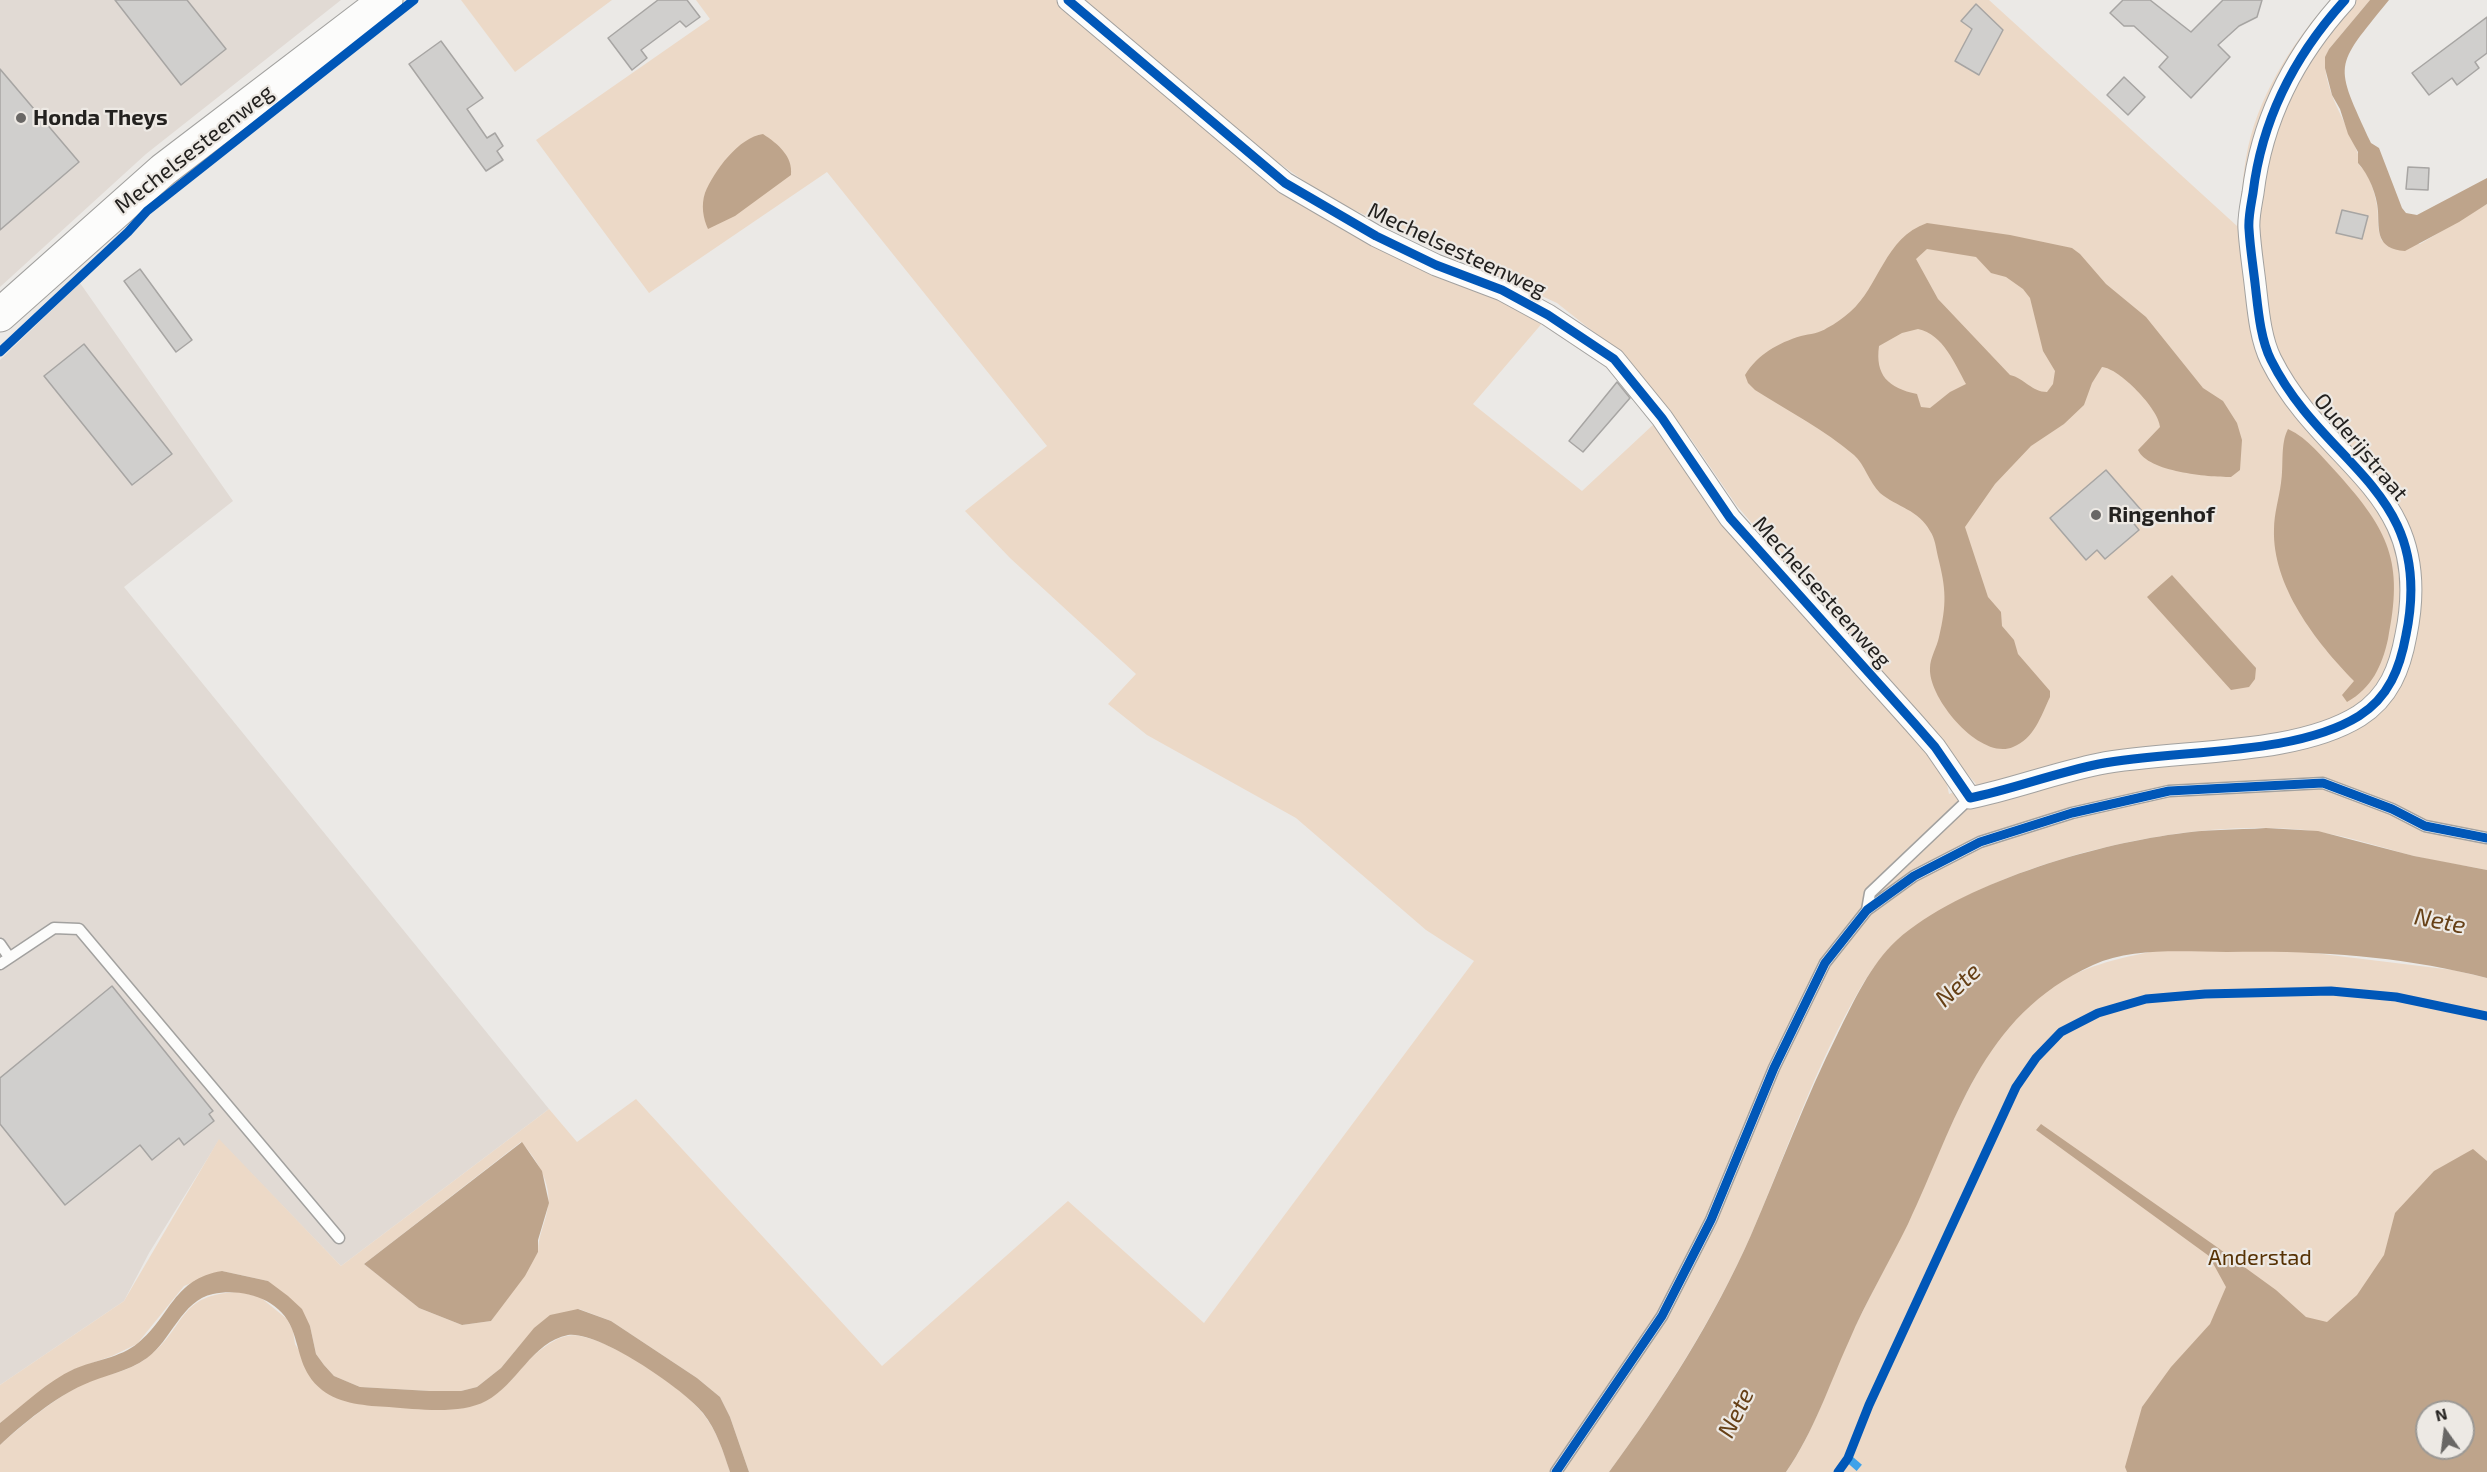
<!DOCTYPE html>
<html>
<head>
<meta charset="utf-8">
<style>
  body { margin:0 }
  #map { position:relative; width:2487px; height:1472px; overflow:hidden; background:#ebe9e6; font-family:"Exo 2",sans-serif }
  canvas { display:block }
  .north { position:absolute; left:2415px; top:1400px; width:60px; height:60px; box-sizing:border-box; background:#ede9e4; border:2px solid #9c9995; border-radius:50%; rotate:346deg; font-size:16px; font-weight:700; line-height:24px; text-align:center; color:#23211f }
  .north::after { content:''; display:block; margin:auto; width:21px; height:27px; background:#696765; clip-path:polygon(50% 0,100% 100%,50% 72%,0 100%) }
</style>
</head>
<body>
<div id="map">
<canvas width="2487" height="1472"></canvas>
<div class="north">N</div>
</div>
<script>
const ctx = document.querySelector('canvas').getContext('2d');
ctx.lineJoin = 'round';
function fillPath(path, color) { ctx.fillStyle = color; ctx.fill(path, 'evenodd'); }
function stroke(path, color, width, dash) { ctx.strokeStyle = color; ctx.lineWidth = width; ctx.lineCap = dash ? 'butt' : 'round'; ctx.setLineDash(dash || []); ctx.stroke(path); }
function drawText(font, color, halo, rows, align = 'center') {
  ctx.font = font + ' "Exo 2",sans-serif'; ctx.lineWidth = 4.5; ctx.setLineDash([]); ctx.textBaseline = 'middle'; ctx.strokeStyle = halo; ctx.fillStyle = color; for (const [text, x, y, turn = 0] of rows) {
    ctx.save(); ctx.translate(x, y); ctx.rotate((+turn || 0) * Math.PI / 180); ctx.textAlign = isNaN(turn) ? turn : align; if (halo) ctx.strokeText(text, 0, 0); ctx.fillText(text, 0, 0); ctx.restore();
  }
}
const built = new Path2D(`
  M 0,0 L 341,0 L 146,154 L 0,287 Z
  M 80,283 L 233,501 L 124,587 L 549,1109 L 341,1266 L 219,1140 L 149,1253 L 124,1301 L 0,1385 L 0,360 Z`);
const green = new Path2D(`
  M 461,0 L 612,0 L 515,72 Z
  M 696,0 L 1056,0 L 1238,156 L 1544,321 L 1473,404 L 1582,491 L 1655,423 L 1908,728 L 1945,776 L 1949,794 L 1976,784 L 1737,506 L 1691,439 L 1629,360 L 1557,303 L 1328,198 L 1241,136 L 1082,0 L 1989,0 L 2237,226 C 2242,204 2242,180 2246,158 C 2256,99 2291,44 2330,0 L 2370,0 L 2329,49 C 2314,78 2350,126 2358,154 C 2359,157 2358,160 2358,163 C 2359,166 2363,168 2364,170 C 2370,178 2374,191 2376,201 C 2380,217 2375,223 2382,241 L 2420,244 L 2487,204 L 2487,870 C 2463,865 2438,862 2414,856 C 2383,848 2352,837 2319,832 C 2197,813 1995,860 1899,939 C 1885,951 1870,972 1861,987 C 1815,1065 1787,1152 1751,1235 C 1714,1318 1663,1399 1609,1472 L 749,1472 L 730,1417 L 720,1397 L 697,1378 L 611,1321 L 579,1309 L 521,1344 L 501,1368 L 477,1387 L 461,1391 L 430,1391 L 360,1387 L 334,1376 L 324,1365 L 316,1354 L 310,1326 L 268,1281 L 222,1271 L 184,1286 L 137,1344 L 112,1356 L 72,1370 L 0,1423 L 0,1385 L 124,1301 L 219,1139 L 341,1266 L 549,1109 L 577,1142 L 636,1099 L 882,1366 L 1068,1201 L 1204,1323 L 1474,961 L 1426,930 L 1296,818 L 1147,735 L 1108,704 L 1136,674 L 1010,558 L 965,511 L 1047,446 L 827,172 L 649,293 L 536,140 L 710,19 ZM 521,1142 C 535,1157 552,1183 548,1206 C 546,1222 538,1235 538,1252 L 491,1321 L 462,1325 L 419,1308 L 364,1264 Z
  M 2155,951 L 2297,951 L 2453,970 L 2487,978 L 2487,1472 L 1786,1472 C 1815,1431 1829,1382 1850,1337 C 1875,1285 1903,1235 1926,1182 C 1954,1119 1989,1028 2049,989 C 2083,966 2115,959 2155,951 ZM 2427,1412 L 2463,1412 L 2463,1448 L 2427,1448 Z
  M 240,1292 L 260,1297 L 287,1319 L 293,1331 L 295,1344 L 323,1390 L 463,1408 C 516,1395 514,1363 554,1341 C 561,1337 571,1334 580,1336 C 616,1343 676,1383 700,1410 C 716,1428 723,1450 730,1472 L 0,1472 L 0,1445 C 23,1424 53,1400 81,1385 C 103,1374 129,1373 148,1357 C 188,1326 176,1294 240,1292 Z`);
const water = new Path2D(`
  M 2370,0 L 2389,0 C 2333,69 2334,62 2371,143 L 2379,148 L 2402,208 L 2406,213 L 2417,215 L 2487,178 L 2487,204 L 2459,222 L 2405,251 C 2376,249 2379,231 2378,211 C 2377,195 2369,175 2358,163 L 2358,152 L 2348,134 L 2340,109 L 2332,95 L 2325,68 L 2325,57 L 2329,49 Z
  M 763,134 C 778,144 793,156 791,175 L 735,216 L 708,229 C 703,218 701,205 705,193 C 714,171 739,137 763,134 Z
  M 1927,223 L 2010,235 L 2072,248 L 2080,254 L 2106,284 L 2146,317 L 2203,388 L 2223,401 L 2237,423 L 2242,440 L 2240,470 L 2231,477 C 2208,477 2148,472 2138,450 L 2160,427 C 2159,409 2119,368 2102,367 L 2092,383 L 2084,405 L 2064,424 L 2031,446 L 1995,484 L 1965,527 L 1988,597 L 2001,612 L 2002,626 L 2014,640 L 2018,654 L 2050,691 L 2050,697 C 2041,716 2034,739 2013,747 C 1980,761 1928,698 1930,668 C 1930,658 1937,647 1939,637 C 1947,604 1946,589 1938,557 C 1936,548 1935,538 1930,531 C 1919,510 1897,507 1880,493 C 1869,482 1865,465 1854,455 C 1825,430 1788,411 1755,390 L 1748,383 L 1745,375 C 1758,354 1778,343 1801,336 C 1810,334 1820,333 1827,328 C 1835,324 1843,318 1850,312 C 1880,286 1884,238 1927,223 ZM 1927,249 L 1976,257 L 1991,273 L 2006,277 L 2023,289 L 2030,298 L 2043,351 L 2055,371 L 2053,384 L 2047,392 C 2032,392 2024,378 2010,375 L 1938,299 L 1916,259 ZM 1918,329 C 1943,334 1955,364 1966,384 L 1950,392 L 1930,408 L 1921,407 L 1917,394 C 1888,388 1875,375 1879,346 L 1902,333 Z
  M 2288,429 C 2309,439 2322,457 2338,474 C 2389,531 2404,562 2388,639 C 2382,666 2372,688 2347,702 L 2342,695 L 2354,681 C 2316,642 2272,586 2274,529 C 2274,514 2279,498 2281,483 C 2284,466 2280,444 2288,429 Z
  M 2172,575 L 2256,668 L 2255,679 L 2249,687 L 2231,690 L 2147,597 Z
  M 2266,828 L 2318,831 L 2414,856 L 2487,870 L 2487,978 C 2403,956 2314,950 2227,952 C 2185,952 2132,947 2093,965 C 1980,1016 1957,1121 1908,1224 C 1889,1263 1866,1301 1849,1341 C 1829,1385 1814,1432 1786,1472 L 1609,1472 C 1663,1399 1714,1319 1751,1235 C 1780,1168 1805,1099 1838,1033 C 1854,1001 1870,965 1897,940 C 1960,884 2092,845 2176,834 C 2205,829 2236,830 2266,828 Z
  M 2041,1124 L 2214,1245 L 2276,1290 L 2306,1317 L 2327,1322 L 2357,1295 L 2384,1255 L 2395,1213 L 2434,1171 L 2473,1149 L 2487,1161 L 2487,1472 L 2127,1472 L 2125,1467 L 2142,1407 L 2171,1367 L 2210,1324 L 2226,1287 L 2209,1256 L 2036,1130 ZM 2427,1412 L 2463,1412 L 2463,1448 L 2427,1448 Z
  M 522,1142 L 542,1171 L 549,1203 L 538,1240 L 538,1252 L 525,1276 L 491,1321 L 462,1325 L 419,1308 L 364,1264 Z
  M 222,1271 L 268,1281 L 288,1296 L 302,1309 L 310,1326 L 316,1354 L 324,1365 L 334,1376 L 360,1387 L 430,1391 L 461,1391 L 477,1387 L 501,1368 L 534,1328 L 550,1315 L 578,1309 L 611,1321 L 697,1378 L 720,1397 L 730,1417 L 749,1472 L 730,1472 C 723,1451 717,1431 703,1413 C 684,1389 598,1330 568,1335 C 532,1342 517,1385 486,1401 C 460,1415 417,1409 389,1407 C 367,1406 340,1404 322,1390 C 300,1372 301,1352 292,1329 C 280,1298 242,1288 213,1294 C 182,1300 171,1341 147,1358 C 128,1372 104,1375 83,1385 C 57,1396 21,1425 0,1445 L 0,1423 C 23,1405 48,1381 74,1369 C 95,1360 120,1358 138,1343 C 171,1316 173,1279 222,1271 Z`);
const building = new Path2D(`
  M 115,0 L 187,0 L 226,49 L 181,85 Z
  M 658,0 L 687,0 L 700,17 L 686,27 L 680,21 L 641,50 L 647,58 L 632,70 L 608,38 Z
  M 2123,0 L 2150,0 L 2191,32 L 2223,0 L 2262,0 L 2257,17 L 2239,26 L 2218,45 L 2230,57 L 2191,98 L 2159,67 L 2168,57 L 2134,26 L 2124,26 L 2110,13 Z
  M 1976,4 L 2003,30 L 1979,75 L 1955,61 L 1972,29 L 1961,21 Z
  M 2487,17 L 2487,53 L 2475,62 L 2479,68 L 2457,85 L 2452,78 L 2429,95 L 2412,73 Z
  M 441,41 L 483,98 L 467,109 L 487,138 L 495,133 L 503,146 L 497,151 L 503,160 L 486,171 L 409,64 Z
  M 0,69 L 79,162 L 0,230 Z
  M 2124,77 L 2145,97 L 2128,115 L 2107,95 Z
  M 2408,167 L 2429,168 L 2428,190 L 2406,189 Z
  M 2342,210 L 2368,216 L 2362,239 L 2336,233 Z
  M 140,269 L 192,340 L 176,352 L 124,281 Z
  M 84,344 L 172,454 L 132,485 L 44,376 Z
  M 1617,382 L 1630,398 L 1583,452 L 1569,441 Z
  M 2106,470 L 2142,511 L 2131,520 L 2139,530 L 2105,559 L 2097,550 L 2086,560 L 2050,518 Z
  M 112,986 L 213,1111 L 209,1114 L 214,1121 L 184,1145 L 179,1138 L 152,1160 L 140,1145 L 65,1205 L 0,1124 L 0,1078 Z`);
const service = new Path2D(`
  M 1867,910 L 1870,893 L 1970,798
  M 0,944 L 9,957
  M 0,964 L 54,928 L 79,929 L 339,1238
  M 1556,1472 L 1662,1316 L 1711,1220 L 1774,1068 L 1825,963 L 1867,910 L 1914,876 L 1980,842 L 2072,813 L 2169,791 L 2323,783 L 2392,809 L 2425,826 L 2487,838`);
const minor = new Path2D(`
  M 1068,0 L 1285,183 L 1376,236 L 1436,265 L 1502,290 L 1548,315 L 1614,359 L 1662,418 L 1730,518 L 1914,723 L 1935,747 L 1970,798 C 2013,789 2055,773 2099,764 C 2176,749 2293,757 2359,716 C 2389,697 2400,668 2406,635 C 2436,490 2325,468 2271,360 C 2260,338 2258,308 2255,283 C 2253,266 2250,247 2249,229 C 2248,218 2251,205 2253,193 C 2262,118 2294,56 2345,0`);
const primary = new Path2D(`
  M 0,315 L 163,170 L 386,0`);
const quiet = new Path2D(`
  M 1848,1458 L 1864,1472`);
const cycleway = new Path2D(`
  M 1068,0 L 1285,183 L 1376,236 L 1436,265 L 1502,290 L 1548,315 L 1614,359 L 1662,418 L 1730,518 L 1914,723 L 1935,747 L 1970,798 C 2013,789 2055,773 2099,764 C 2176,749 2293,757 2359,716 C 2389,697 2400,668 2406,635 C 2436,490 2325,468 2271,360 C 2260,338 2258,308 2255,283 C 2253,266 2250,247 2249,229 C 2248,218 2251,205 2253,193 C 2262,118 2294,56 2345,0
  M 0,352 L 128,232 L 147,211 L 414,0
  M 1556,1472 L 1662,1316 L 1711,1220 L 1774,1068 L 1825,963 L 1867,910 L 1914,876 L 1980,842 L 2072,813 L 2169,791 L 2323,783 L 2392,809 L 2425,826 L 2487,838
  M 1838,1472 L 1848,1458 L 1869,1405 L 2016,1087 L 2036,1058 L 2061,1032 L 2098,1013 L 2146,999 L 2205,994 L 2331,991 L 2396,997 L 2487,1016`);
const markers = [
  [21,118,6,"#696765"],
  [2096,515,6,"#696765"]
];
const poiNames = [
  ["Honda Theys",33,118],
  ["Ringenhof",2108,515]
];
const streetNames = [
  ["Mechelsesteenweg",194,149,-38],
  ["Mechelsesteenweg",1457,250,25],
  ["Ouderijstraat",2361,447,50],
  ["Mechelsesteenweg",1822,592,48]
];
const parkNames = [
  ["Anderstad",2260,1258]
];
const waterNames = [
  ["Nete",2440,921,11],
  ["Nete",1958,985,-43],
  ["Nete",1736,1413,-64]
];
fillPath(built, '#e1dad4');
fillPath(green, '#ecd9c7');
fillPath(water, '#bea48b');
fillPath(building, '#d0cfcd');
stroke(building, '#a7a5a3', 1.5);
stroke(service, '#a2a19f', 13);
stroke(minor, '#a2a19f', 23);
stroke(primary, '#a2a19f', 35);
stroke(service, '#fcfcfb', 10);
stroke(minor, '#fcfcfb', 21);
stroke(primary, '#fcfcfb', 33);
stroke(quiet, '#3ea2ea', 8, [15, 8]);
stroke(cycleway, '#0057b8', 9);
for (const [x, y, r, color] of markers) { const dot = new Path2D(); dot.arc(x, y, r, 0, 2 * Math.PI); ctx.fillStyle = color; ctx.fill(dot); stroke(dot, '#ede9e4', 2); }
drawText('bold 22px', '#23211f', '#ede9e4', poiNames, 'left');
drawText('22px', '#23211f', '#ede9e4', streetNames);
drawText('22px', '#573204', '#ede9e4', parkNames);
drawText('italic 24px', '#664016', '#ede9e4', waterNames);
</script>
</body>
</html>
